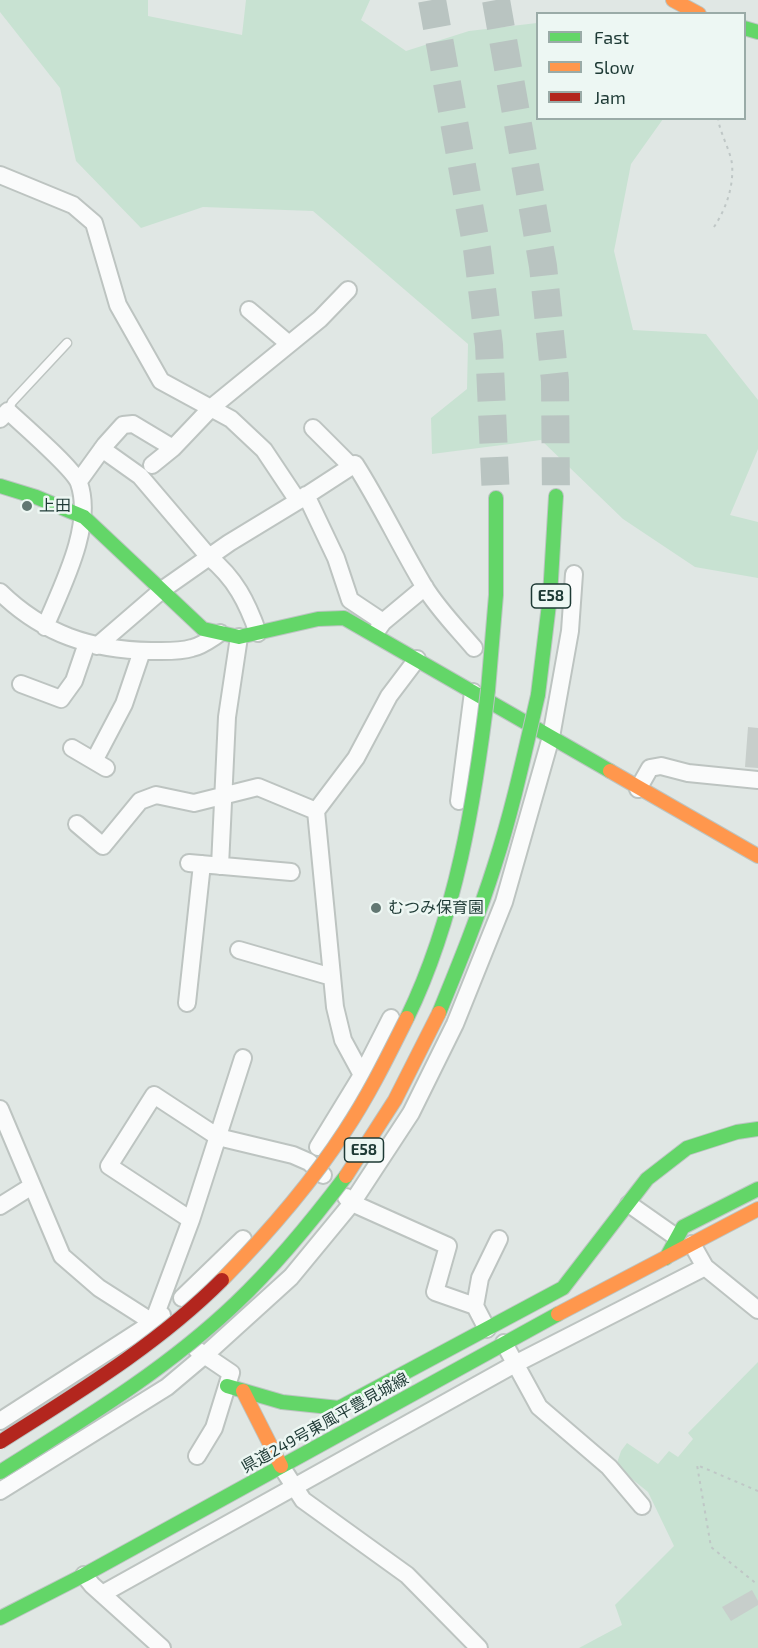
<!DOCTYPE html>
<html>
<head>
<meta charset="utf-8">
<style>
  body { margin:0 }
  #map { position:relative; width:758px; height:1648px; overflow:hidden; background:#e0e7e4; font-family:"Exo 2",sans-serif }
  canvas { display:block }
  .legend { position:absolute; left:536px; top:12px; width:210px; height:108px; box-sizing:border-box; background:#edf7f3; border:2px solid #9aaba7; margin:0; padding:8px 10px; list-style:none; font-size:18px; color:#1e3a35 }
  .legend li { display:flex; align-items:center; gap:12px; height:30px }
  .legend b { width:30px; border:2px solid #9aaba7 }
</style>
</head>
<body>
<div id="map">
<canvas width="758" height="1648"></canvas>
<ul class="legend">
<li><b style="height:8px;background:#63d668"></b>Fast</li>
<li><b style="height:8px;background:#ff974d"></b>Slow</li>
<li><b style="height:8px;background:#b3261e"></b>Jam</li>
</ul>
</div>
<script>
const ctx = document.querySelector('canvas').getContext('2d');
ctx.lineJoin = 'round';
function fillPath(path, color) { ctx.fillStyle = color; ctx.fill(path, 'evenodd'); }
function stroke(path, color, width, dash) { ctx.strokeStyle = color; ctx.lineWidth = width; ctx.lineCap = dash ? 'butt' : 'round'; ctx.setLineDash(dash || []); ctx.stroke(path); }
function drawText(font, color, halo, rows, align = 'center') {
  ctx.font = font + ' "Exo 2","Noto Sans JP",sans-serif'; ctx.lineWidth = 5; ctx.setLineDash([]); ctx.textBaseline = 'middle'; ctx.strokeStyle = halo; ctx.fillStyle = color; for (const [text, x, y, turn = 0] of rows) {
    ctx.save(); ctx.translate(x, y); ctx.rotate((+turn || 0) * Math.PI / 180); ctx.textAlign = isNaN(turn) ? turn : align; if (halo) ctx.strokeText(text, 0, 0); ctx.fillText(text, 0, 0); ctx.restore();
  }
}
const green = new Path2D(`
  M 0,0 L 148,0 L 148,16 L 242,35 L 246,0 L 370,0 L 361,20 L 406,51 L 469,31 L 537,23 L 538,118 L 663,119 L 631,164 L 614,251 L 633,330 L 706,334 L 758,400 L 758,449 L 730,515 L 758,522 L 758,578 L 695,567 L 623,519 L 541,440 L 432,454 L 431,418 L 467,389 L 468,344 L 313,211 L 203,207 L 141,228 L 76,161 L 60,88 L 0,12 Z
  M 758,1362 L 758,1648 L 579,1648 L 622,1625 L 615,1605 L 674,1546 L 648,1492 L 616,1466 L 621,1451 L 627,1443 L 658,1464 L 669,1451 L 678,1457 L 693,1439 L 688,1433 Z`);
const building = new Path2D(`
  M 748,727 L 758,728 L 758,768 L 745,767 Z
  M 752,1590 L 758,1601 L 758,1605 L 731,1621 L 722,1607 Z`);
const highwayTunnel = new Path2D(`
  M 432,0 L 477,249 L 489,345 L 496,498
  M 496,0 L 543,266 L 555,381 L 556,496`);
const path = new Path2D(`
  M 714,227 C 726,209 734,186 732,164 C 730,149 720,134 718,118
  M 758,1491 L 697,1465 L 711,1547 L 758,1585`);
const lane = new Path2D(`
  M 8,411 L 12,402 L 67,343`);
const street = new Path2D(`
  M 0,175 L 73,205 L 94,223 L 118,305 L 161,381 L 231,419 L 264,450 L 298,501 L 229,543 L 162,590 L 97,646
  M 249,310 L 289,344
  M 0,419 L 8,411 C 22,424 74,469 79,483 C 94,526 62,586 45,627
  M 313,428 L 351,466
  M 102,449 L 140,476 L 209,557 C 235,578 247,602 258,633
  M 152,465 L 173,448 L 212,407 L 320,319 L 348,290
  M 79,481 L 105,445 L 123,425 L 133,424 L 173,448
  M 306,495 L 336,558 L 350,600 L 383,622
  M 298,501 L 355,464 C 380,503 400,546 424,586 C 438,609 457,628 474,648
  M 0,592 C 43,634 91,650 151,651 C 164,651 179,652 192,648 C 202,646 212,638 220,633
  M 378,629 L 383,622 L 425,587
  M 21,684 L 61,699 L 74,681 L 87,643
  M 72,748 L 106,768
  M 94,761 L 124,704 L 142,651
  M 638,789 L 650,768 L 661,766 L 688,773 L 758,780
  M 459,801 L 473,692
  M 77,824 L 103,846 L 140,801 L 156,795 L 194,803 L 258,787 L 316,811
  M 189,863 L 291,872
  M 220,866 L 227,717 L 239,637
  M 239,950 L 332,977
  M 187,1003 L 202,864
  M 362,1075 L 343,1040 L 335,1007 L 316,811 L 356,758 L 389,696 L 417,659
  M 0,1109 L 62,1256 L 99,1288 L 160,1327
  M 318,1147 L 362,1075 L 391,1018
  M 346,1197 L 352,1203 L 448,1246 L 435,1292 L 475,1306 L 487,1329
  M 629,1204 L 676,1237
  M 0,1206 L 32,1186
  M 191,1220 L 109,1166 L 154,1095 L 218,1137 L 293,1155 L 309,1162 L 323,1175
  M 692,1244 L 705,1267 L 758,1310
  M 182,1298 L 243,1239
  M 475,1306 L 480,1278 L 499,1239
  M 153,1322 L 191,1220 L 243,1058
  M 504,1343 L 539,1407 L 609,1467 L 642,1506
  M 0,1421 L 152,1323 L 162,1315
  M 197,1456 L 214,1428 L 231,1373 L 197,1350
  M 281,1466 L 303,1500 L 407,1575 L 479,1648
  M 0,1491 L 167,1387 L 205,1355 L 291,1277 L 352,1203 L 411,1113 L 455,1024 L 504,902 L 551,737 L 570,631 L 574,574
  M 84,1575 L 92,1585 L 162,1648
  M 102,1594 L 515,1364 L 705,1267`);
const fast = new Path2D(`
  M 744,28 L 758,32
  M 0,486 L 36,497 L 84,517 L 203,629 L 239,637 L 318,619 L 344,618 L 610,771
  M 488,690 L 496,595 L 496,498
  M 538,695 L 550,596 L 556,496
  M 666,1258 L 683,1227 L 758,1189
  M 227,1386 L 282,1402 L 339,1408 L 563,1288 L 647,1179 L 687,1148 L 737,1132 L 758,1129
  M 0,1618 L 84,1575 L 558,1314`);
const slow = new Path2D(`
  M 673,0 L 699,14
  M 610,771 L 758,856
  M 558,1314 L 758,1209
  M 243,1391 L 281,1466`);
const fastBridge = new Path2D(`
  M 439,1013 C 459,964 479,915 495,864 C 513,808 525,751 538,695
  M 407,1018 C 456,917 475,800 488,690
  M 0,1472 C 81,1421 166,1370 236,1303 C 277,1264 312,1221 346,1176`);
const slowBridge = new Path2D(`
  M 346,1176 L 395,1100 L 439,1013
  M 222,1280 C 267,1234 310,1185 345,1131 C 369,1095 388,1056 407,1018`);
const jamBridge = new Path2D(`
  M 0,1442 C 77,1393 157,1345 222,1280`);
const markers = [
  [27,506,6,"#627772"],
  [376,908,6,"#627772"]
];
const shields = [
  [551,596,39],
  [364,1150,39]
];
const shieldNames = [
  ["E58",551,596],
  ["E58",364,1150]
];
const poiNames = [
  ["上田",39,506],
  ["むつみ保育園",388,908]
];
const streetNames = [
  ["県道249号東風平豊見城線",325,1423,-29]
];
fillPath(green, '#c8e2d2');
fillPath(building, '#c7cecb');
stroke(highwayTunnel, '#b9c4c1', 28, [28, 14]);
stroke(lane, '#bdc4c1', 11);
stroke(street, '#bdc4c1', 20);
stroke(fast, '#bcc5c2', 16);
stroke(slow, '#bcc5c2', 16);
stroke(path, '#bfc7c6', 2, [3, 4.5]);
stroke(lane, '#fafbfb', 8);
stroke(street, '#fafbfb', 16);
stroke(fast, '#63d668', 14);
stroke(slow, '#ff974d', 14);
stroke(fastBridge, '#bac4c2', 16, []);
stroke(slowBridge, '#bac4c2', 16, []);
stroke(jamBridge, '#bac4c2', 16, []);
stroke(fastBridge, '#63d668', 14);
stroke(slowBridge, '#ff974d', 14);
stroke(jamBridge, '#b3261e', 14);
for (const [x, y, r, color] of markers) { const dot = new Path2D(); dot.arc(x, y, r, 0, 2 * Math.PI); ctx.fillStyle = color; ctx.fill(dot); stroke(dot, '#edf7f3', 2); }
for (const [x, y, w] of shields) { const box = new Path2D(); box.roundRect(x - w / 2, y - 12, w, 24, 4.5); ctx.fillStyle = '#edf7f3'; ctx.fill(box); stroke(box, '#1e3a35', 1.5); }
drawText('bold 15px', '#1e3a35', null, shieldNames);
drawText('16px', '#1e3a35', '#edf7f3', poiNames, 'left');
drawText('16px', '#1e3a35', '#edf7f3', streetNames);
</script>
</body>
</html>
